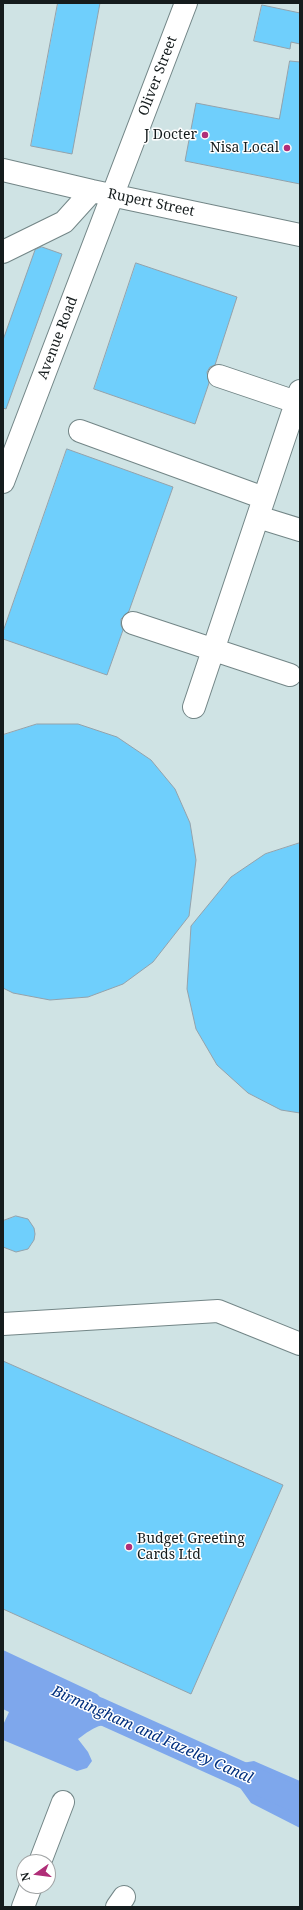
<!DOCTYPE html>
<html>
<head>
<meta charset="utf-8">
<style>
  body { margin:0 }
  #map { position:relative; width:303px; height:1910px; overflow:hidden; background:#cfe3e4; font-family:"Noto Serif",serif }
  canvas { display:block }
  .frame { position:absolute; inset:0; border:4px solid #151c1d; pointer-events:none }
  .north { position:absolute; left:16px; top:1854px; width:40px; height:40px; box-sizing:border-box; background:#fff; border:1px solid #a1a4a5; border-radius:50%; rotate:256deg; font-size:11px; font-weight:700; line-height:16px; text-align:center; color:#151c1d }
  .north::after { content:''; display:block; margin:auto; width:14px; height:18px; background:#b02e78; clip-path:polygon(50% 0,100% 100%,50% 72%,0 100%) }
</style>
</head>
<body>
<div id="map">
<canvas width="303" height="1910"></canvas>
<div class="frame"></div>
<div class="north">N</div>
</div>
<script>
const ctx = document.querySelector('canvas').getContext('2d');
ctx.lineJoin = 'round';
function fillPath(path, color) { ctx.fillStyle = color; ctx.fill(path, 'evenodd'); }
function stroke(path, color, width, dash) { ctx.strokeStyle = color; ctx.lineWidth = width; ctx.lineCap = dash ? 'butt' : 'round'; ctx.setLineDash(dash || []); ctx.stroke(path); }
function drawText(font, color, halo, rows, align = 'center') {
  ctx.font = font + ' "Noto Serif",serif'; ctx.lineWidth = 3; ctx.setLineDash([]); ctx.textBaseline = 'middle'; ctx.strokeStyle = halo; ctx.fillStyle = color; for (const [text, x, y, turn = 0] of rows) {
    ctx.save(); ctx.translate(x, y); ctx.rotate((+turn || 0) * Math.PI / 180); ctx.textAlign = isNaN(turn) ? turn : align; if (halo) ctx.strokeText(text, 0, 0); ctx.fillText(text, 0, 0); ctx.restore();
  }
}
const water = new Path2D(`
  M 3,1650 L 97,1694 L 107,1704 L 131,1724 C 104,1724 100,1722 78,1739 L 88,1752 L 92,1761 L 87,1768 L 77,1771 L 3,1740 L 3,1725 L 9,1712 L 3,1709 Z
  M 254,1761 L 300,1781 L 300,1828 L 251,1803 L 233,1778 L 219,1763 L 236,1764 Z`);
const canal = new Path2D(`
  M 98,1710 L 300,1801`);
const building = new Path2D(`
  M 58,3 L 100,3 L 72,154 L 31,146 Z
  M 262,5 L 300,13 L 300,44 L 291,42 L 290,49 L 254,41 Z
  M 290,61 L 300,62 L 300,184 L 185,161 L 196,103 L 279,119 Z
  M 42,247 L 62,254 L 6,409 L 3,408 L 3,340 L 35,250 Z
  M 136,263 L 237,297 L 215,365 L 210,367 L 207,372 L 209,383 L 195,424 L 94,389 Z
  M 67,449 L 173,487 L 129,611 L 121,619 L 121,625 L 123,630 L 107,675 L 3,639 L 3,632 Z
  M 37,724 L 78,724 L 117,737 L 151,760 L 175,789 L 190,823 L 196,860 L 189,916 L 153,962 L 123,984 L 88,997 L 50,1000 L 13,993 L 3,988 L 3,735 Z
  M 300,843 L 300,1113 L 281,1110 L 248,1093 L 217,1065 L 196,1029 L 187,989 L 191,926 L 231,877 L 265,854 Z
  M 16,1216 L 28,1219 L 34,1228 L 35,1234 L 34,1240 L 28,1249 L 16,1252 L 3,1247 L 3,1221 Z
  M 3,1361 L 283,1485 L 191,1694 L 3,1609 Z`);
const minor = new Path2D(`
  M 3,170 L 92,191 L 300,235
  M 3,252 L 64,222 L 92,191
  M 219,376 L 296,402
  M 80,431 L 264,498
  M 3,482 L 186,3
  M 258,517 L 300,530
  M 133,623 L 290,675
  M 194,707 L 300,391
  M 3,1324 L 218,1311 L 300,1344
  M 40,1862 L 63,1802
  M 23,1907 L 31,1886
  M 117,1907 L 124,1897`);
const markers = [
  [205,135,4,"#b02e78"],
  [287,148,4,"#b02e78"],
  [129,1547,4,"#b02e78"]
];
const streetNames = [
  ["Oliver Street",158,76,-69],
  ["Rupert Street",151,203,12],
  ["Avenue Road",58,338,-69]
];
const poiNames = [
  ["J Docter",197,135],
  ["Nisa Local",279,148],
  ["Budget Greeting",137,1539,"left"],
  ["Cards Ltd",137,1555,"left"]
];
const waterNames = [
  ["Birmingham and Fazeley Canal",152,1735,24]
];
fillPath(water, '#7ea7ec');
stroke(canal, '#7ea7ec', 26);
fillPath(building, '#6fcffc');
stroke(building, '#93a2ab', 1);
stroke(minor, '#738687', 24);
stroke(minor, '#fff', 22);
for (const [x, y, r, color] of markers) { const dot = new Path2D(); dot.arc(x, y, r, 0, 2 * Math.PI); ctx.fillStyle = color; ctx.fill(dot); stroke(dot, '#fff', 1.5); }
drawText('14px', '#151c1d', '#fff', streetNames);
drawText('14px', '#151c1d', '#fff', poiNames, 'right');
drawText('italic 15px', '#012f7e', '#fff', waterNames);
</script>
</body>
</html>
